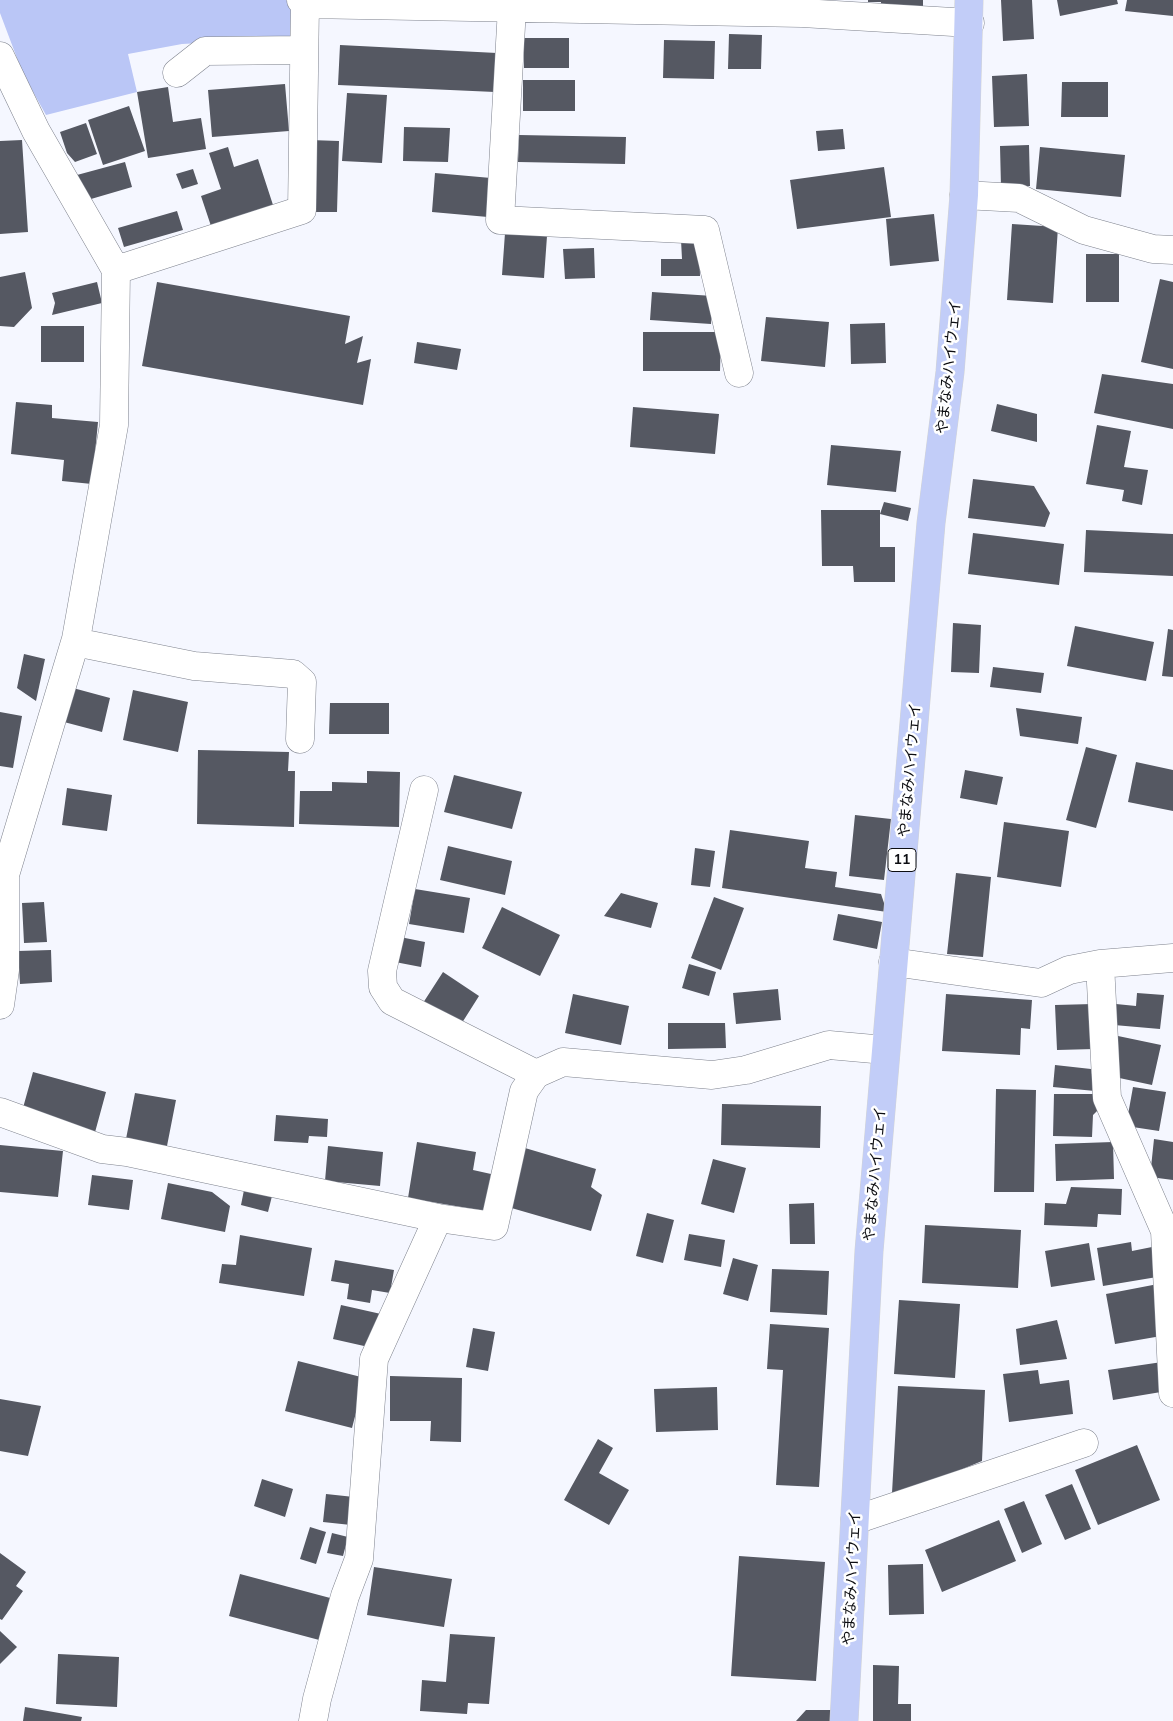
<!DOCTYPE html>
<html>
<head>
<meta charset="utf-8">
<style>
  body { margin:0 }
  canvas { display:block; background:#f5f7ff }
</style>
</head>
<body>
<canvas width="1173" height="1721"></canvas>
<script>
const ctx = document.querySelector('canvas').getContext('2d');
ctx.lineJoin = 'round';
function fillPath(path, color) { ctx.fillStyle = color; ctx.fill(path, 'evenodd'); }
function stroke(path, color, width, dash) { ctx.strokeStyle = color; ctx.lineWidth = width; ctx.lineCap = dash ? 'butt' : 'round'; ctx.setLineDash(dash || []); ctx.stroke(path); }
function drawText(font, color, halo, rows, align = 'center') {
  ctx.font = font + ' Mulish,"Noto Sans JP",sans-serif'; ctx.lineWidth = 5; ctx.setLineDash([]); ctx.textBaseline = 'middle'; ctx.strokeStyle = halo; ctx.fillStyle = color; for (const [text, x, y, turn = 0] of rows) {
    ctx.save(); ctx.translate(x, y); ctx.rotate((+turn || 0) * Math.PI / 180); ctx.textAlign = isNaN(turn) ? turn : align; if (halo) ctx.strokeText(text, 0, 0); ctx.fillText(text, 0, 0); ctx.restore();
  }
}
const green = new Path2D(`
  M 0,0 L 286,0 L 291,5 L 295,38 L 182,44 L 128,54 L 137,92 L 46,115 L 23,74 L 0,13 Z`);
const building = new Path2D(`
  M 868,0 L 923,0 L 923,6 L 881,7 L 881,2 L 868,2 Z
  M 1001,0 L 1032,0 L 1034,39 L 1003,41 Z
  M 1057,0 L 1117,0 L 1118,4 L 1060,16 Z
  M 1127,0 L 1173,0 L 1173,16 L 1125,11 Z
  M 729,34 L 762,35 L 761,69 L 728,69 Z
  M 524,38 L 569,38 L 569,68 L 524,68 Z
  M 664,40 L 715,41 L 714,79 L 663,78 Z
  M 340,45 L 497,53 L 495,92 L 338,85 Z
  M 1027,74 L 1029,126 L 994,127 L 992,76 Z
  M 523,80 L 575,80 L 575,111 L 523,111 Z
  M 1062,82 L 1108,82 L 1108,117 L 1061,117 Z
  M 285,84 L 289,131 L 212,137 L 208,90 Z
  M 168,87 L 173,122 L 201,118 L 206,149 L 148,158 L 137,92 Z
  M 347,93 L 387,95 L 382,163 L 342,161 Z
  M 129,106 L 145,151 L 103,165 L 88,120 Z
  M 86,123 L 97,154 L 75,162 L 67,153 L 60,132 Z
  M 404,127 L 450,128 L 448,162 L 403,161 Z
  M 843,129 L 845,149 L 818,151 L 816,131 Z
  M 519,135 L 626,137 L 625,164 L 518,162 Z
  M 22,140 L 28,232 L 0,234 L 0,141 Z
  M 310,140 L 339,141 L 337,212 L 308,212 Z
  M 1029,145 L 1030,186 L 1001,187 L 1000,146 Z
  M 228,147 L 234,167 L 258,159 L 273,205 L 211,226 L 201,196 L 221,189 L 209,153 Z
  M 1040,147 L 1125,155 L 1121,197 L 1036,189 Z
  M 125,162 L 132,187 L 91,199 L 77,175 Z
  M 884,167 L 891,217 L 797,229 L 790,180 Z
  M 193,169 L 198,184 L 182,189 L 176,174 Z
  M 435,173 L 491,178 L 488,217 L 432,212 Z
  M 177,211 L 183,230 L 124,247 L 118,228 Z
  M 934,214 L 939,261 L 890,266 L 886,219 Z
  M 1012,224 L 1058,227 L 1053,303 L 1007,300 Z
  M 505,233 L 547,236 L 544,278 L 502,275 Z
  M 681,240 L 699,240 L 700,276 L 661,276 L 661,259 L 682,259 Z
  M 594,248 L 595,278 L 565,279 L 563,249 Z
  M 1086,254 L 1119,254 L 1119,302 L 1086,302 Z
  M 25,272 L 32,308 L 14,327 L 0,326 L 0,277 Z
  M 1160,279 L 1173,282 L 1173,369 L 1141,362 Z
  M 97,282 L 102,303 L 52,315 L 55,303 L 52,293 Z
  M 157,282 L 350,316 L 345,344 L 363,336 L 357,363 L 371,359 L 363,405 L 142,366 Z
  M 652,292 L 713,296 L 711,324 L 650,320 Z
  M 766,317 L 829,322 L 825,367 L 761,361 Z
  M 885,323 L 886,363 L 851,364 L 850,324 Z
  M 41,326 L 84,326 L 84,362 L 41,362 Z
  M 643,332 L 721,332 L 720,371 L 643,371 Z
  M 417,342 L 461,349 L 457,370 L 414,363 Z
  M 1102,374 L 1173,384 L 1173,429 L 1094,413 Z
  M 16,402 L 52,405 L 52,418 L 98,422 L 92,484 L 62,481 L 64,460 L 11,454 Z
  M 997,404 L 1037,414 L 1037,442 L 991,431 Z
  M 633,407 L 719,414 L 715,454 L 630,447 Z
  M 1097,425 L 1131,431 L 1124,467 L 1148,470 L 1142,505 L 1122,501 L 1124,490 L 1086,484 Z
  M 831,445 L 901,451 L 896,492 L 827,485 Z
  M 973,479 L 1034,486 L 1050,513 L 1045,527 L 968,518 Z
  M 884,502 L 911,508 L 908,521 L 880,514 Z
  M 821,510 L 880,510 L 880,547 L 895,547 L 895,582 L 854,582 L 853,566 L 822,566 Z
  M 1086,530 L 1173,534 L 1173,576 L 1084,572 Z
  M 973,533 L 1064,544 L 1059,585 L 968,574 Z
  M 953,623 L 981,625 L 979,673 L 951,672 Z
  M 1075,626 L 1154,642 L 1146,681 L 1067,666 Z
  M 1168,629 L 1173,630 L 1173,677 L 1162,676 Z
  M 24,654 L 45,659 L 36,701 L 17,688 Z
  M 993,667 L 1044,673 L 1041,693 L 990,687 Z
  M 73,688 L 110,698 L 102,732 L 64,722 Z
  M 133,690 L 188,702 L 178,752 L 123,740 Z
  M 330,703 L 389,703 L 389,734 L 329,734 Z
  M 1016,708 L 1082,717 L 1078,744 L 1020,736 Z
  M 0,712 L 22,716 L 13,768 L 0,766 Z
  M 1086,747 L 1117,755 L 1096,828 L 1066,820 Z
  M 198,750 L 289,752 L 288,771 L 295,771 L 294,827 L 197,824 Z
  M 1136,762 L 1173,770 L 1173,811 L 1128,802 Z
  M 965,770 L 1003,777 L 997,805 L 960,798 Z
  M 367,771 L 400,772 L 399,827 L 299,824 L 300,791 L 332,791 L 332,782 L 367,783 Z
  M 454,775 L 522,792 L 512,829 L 444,812 Z
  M 67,788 L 112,795 L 107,831 L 62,825 Z
  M 855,815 L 891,819 L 884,880 L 849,876 Z
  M 1004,822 L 1069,831 L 1061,887 L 997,877 Z
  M 730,830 L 809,841 L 805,868 L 837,872 L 835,887 L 881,894 L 887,912 L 722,888 Z
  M 448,846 L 512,861 L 505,895 L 440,880 Z
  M 695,848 L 715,851 L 710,887 L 691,885 Z
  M 956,873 L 991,877 L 983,957 L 947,954 Z
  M 415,889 L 470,898 L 464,933 L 409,924 Z
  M 621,893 L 658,903 L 651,928 L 604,916 Z
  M 714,897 L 744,908 L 721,970 L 691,958 Z
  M 44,902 L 47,942 L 24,943 L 22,903 Z
  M 502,907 L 560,935 L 540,976 L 482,948 Z
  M 838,914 L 882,922 L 877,949 L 833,940 Z
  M 400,937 L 425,942 L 421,967 L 395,962 Z
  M 51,950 L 52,982 L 20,984 L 18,951 Z
  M 689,964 L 716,972 L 709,996 L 682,988 Z
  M 443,972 L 479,996 L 460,1026 L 423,1003 Z
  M 778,989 L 781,1020 L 736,1024 L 733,993 Z
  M 1137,993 L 1164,995 L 1160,1029 L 1114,1025 L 1116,1004 L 1136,1006 Z
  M 573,994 L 629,1006 L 621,1045 L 565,1033 Z
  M 946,994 L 1032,1000 L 1030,1029 L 1021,1028 L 1020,1055 L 942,1051 Z
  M 1093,1004 L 1094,1049 L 1057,1050 L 1055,1005 Z
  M 668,1023 L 725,1023 L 726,1048 L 668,1049 Z
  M 1118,1036 L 1161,1045 L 1152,1085 L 1110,1076 Z
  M 1055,1065 L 1091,1069 L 1095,1091 L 1053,1087 Z
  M 33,1072 L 106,1092 L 94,1136 L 21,1115 Z
  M 1133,1087 L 1166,1092 L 1159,1131 L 1126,1126 Z
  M 996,1089 L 1036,1090 L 1034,1192 L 994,1192 Z
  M 135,1093 L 176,1100 L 166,1151 L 125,1144 Z
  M 1054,1094 L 1098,1094 L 1098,1110 L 1093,1115 L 1092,1137 L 1053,1136 Z
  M 722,1104 L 821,1106 L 820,1148 L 721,1145 Z
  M 276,1115 L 328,1119 L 327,1137 L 309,1136 L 308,1143 L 274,1141 Z
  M 1154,1139 L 1173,1142 L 1173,1180 L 1150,1177 Z
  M 417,1142 L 476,1152 L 473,1170 L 491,1174 L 485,1211 L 408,1198 Z
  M 1113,1142 L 1114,1179 L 1056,1181 L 1055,1144 Z
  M 0,1145 L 63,1151 L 58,1197 L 0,1192 Z
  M 328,1146 L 383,1152 L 380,1186 L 325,1181 Z
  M 525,1148 L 596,1169 L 591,1187 L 602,1195 L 591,1231 L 508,1207 Z
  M 713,1159 L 746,1168 L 734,1213 L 701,1204 Z
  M 92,1175 L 133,1180 L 129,1210 L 88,1205 Z
  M 168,1183 L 212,1192 L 230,1206 L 225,1232 L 161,1219 Z
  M 1071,1187 L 1122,1189 L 1121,1215 L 1098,1214 L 1097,1227 L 1044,1225 L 1045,1203 L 1066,1204 Z
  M 244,1190 L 272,1196 L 268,1212 L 241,1205 Z
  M 814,1203 L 815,1244 L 790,1244 L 789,1204 Z
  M 647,1213 L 674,1220 L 663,1263 L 636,1256 Z
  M 925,1225 L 1021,1230 L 1018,1288 L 922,1283 Z
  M 689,1234 L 725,1240 L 721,1267 L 684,1260 Z
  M 240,1235 L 312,1248 L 304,1296 L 219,1283 L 222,1264 L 236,1265 Z
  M 1131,1242 L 1132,1251 L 1152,1247 L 1157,1277 L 1103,1286 L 1097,1248 Z
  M 1089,1243 L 1095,1280 L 1051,1287 L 1045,1251 Z
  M 733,1258 L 758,1265 L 748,1301 L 723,1294 Z
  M 335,1260 L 394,1270 L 390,1293 L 372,1290 L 370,1303 L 347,1299 L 349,1284 L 331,1281 Z
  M 772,1269 L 829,1271 L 827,1315 L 770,1312 Z
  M 1158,1284 L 1167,1335 L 1115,1344 L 1106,1294 Z
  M 899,1300 L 960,1304 L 955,1378 L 894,1374 Z
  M 341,1305 L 381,1314 L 373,1348 L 333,1339 Z
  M 1057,1320 L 1067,1359 L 1020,1365 L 1016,1329 Z
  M 770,1324 L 829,1328 L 819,1487 L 776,1485 L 783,1370 L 767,1369 Z
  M 473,1328 L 495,1332 L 488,1371 L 466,1367 Z
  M 298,1361 L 365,1378 L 352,1428 L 285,1411 Z
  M 1162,1362 L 1167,1391 L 1113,1400 L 1108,1370 Z
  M 1038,1370 L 1040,1384 L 1069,1380 L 1073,1414 L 1009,1422 L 1003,1374 Z
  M 390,1376 L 462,1378 L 461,1442 L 430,1441 L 431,1421 L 390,1421 Z
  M 898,1386 L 985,1390 L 982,1461 L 907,1492 L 892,1493 Z
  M 717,1387 L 718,1430 L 656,1432 L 654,1389 Z
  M 0,1399 L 41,1406 L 28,1456 L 0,1451 Z
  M 598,1439 L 613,1448 L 599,1473 L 629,1490 L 609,1525 L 564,1500 Z
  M 1137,1445 L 1160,1500 L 1098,1525 L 1075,1470 Z
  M 262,1479 L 293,1489 L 285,1517 L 254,1506 Z
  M 1072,1484 L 1091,1529 L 1065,1540 L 1045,1495 Z
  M 326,1494 L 354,1497 L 351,1525 L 323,1522 Z
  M 1024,1501 L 1042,1544 L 1022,1553 L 1004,1509 Z
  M 999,1520 L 1016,1561 L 942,1592 L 925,1550 Z
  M 310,1527 L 326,1532 L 316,1564 L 300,1559 Z
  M 332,1533 L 348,1537 L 343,1556 L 327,1553 Z
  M 0,1553 L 26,1572 L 16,1586 L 23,1591 L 2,1620 L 0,1619 Z
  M 739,1556 L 825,1562 L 816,1681 L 731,1676 Z
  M 923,1564 L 924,1614 L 889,1615 L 888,1565 Z
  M 374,1567 L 452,1579 L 444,1627 L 367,1615 Z
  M 240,1574 L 334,1599 L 323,1641 L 229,1616 Z
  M 0,1631 L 17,1647 L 0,1664 Z
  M 450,1634 L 495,1637 L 489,1704 L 468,1703 L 467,1714 L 420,1711 L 422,1680 L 446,1682 Z
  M 58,1654 L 119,1657 L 117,1707 L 56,1704 Z
  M 873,1665 L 899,1666 L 898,1704 L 911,1704 L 911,1721 L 873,1721 Z
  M 25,1707 L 82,1717 L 81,1721 L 23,1721 Z
  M 806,1710 L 831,1710 L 831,1721 L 796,1721 Z`);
const minor = new Path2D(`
  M 301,0 L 305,4 L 802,13 L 970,23
  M 512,8 L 500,220 L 705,230 L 739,373
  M 0,56 L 36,131 L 116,270 L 114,425 L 76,639 L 5,875 L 5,970 L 0,1005
  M 177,73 L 205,51 L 304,50
  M 964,195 L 1019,198 L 1084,230 L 1153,249 L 1173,250
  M 116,270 L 302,210 L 305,4
  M 75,642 L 194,666 L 293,674 L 302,682 L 300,739
  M 424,790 L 382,971 L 383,987 L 392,1001 L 536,1074
  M 893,962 L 1041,983 L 1069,970 L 1100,964 L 1173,958
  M 1100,964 L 1107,1098 L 1165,1231 L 1173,1393
  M 0,1112 L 102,1149 L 127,1152 L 438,1218 L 494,1226 L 524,1091 L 536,1074 L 563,1062 L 712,1075 L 746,1070 L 829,1045 L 885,1050
  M 855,1520 L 1084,1443
  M 313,1721 L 317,1699 L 345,1596 L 359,1559 L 374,1359 L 438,1218`);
const primary = new Path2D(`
  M 844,1721 L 869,1251 L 931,523 L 950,372 L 964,195 L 969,0`);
const shields = [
  [902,860,28]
];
const shieldNames = [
  ["11",902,860]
];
const streetNames = [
  ["やまなみハイウェイ",949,367,-84],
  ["やまなみハイウェイ",910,770,-85],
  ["やまなみハイウェイ",875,1174,-85],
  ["やまなみハイウェイ",852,1578,-87]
];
fillPath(green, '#bac6f6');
fillPath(building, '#555862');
stroke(minor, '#7e828d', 29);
stroke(primary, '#d3d4d4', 29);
stroke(minor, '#fff', 28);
stroke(primary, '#c2cdf8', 28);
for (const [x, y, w] of shields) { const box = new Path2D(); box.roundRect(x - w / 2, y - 11.5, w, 23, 4); ctx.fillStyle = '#fff'; ctx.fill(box); stroke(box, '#0d0e12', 1); }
drawText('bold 14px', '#0d0e12', null, shieldNames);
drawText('15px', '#0d0e12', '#fff', streetNames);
</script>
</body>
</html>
